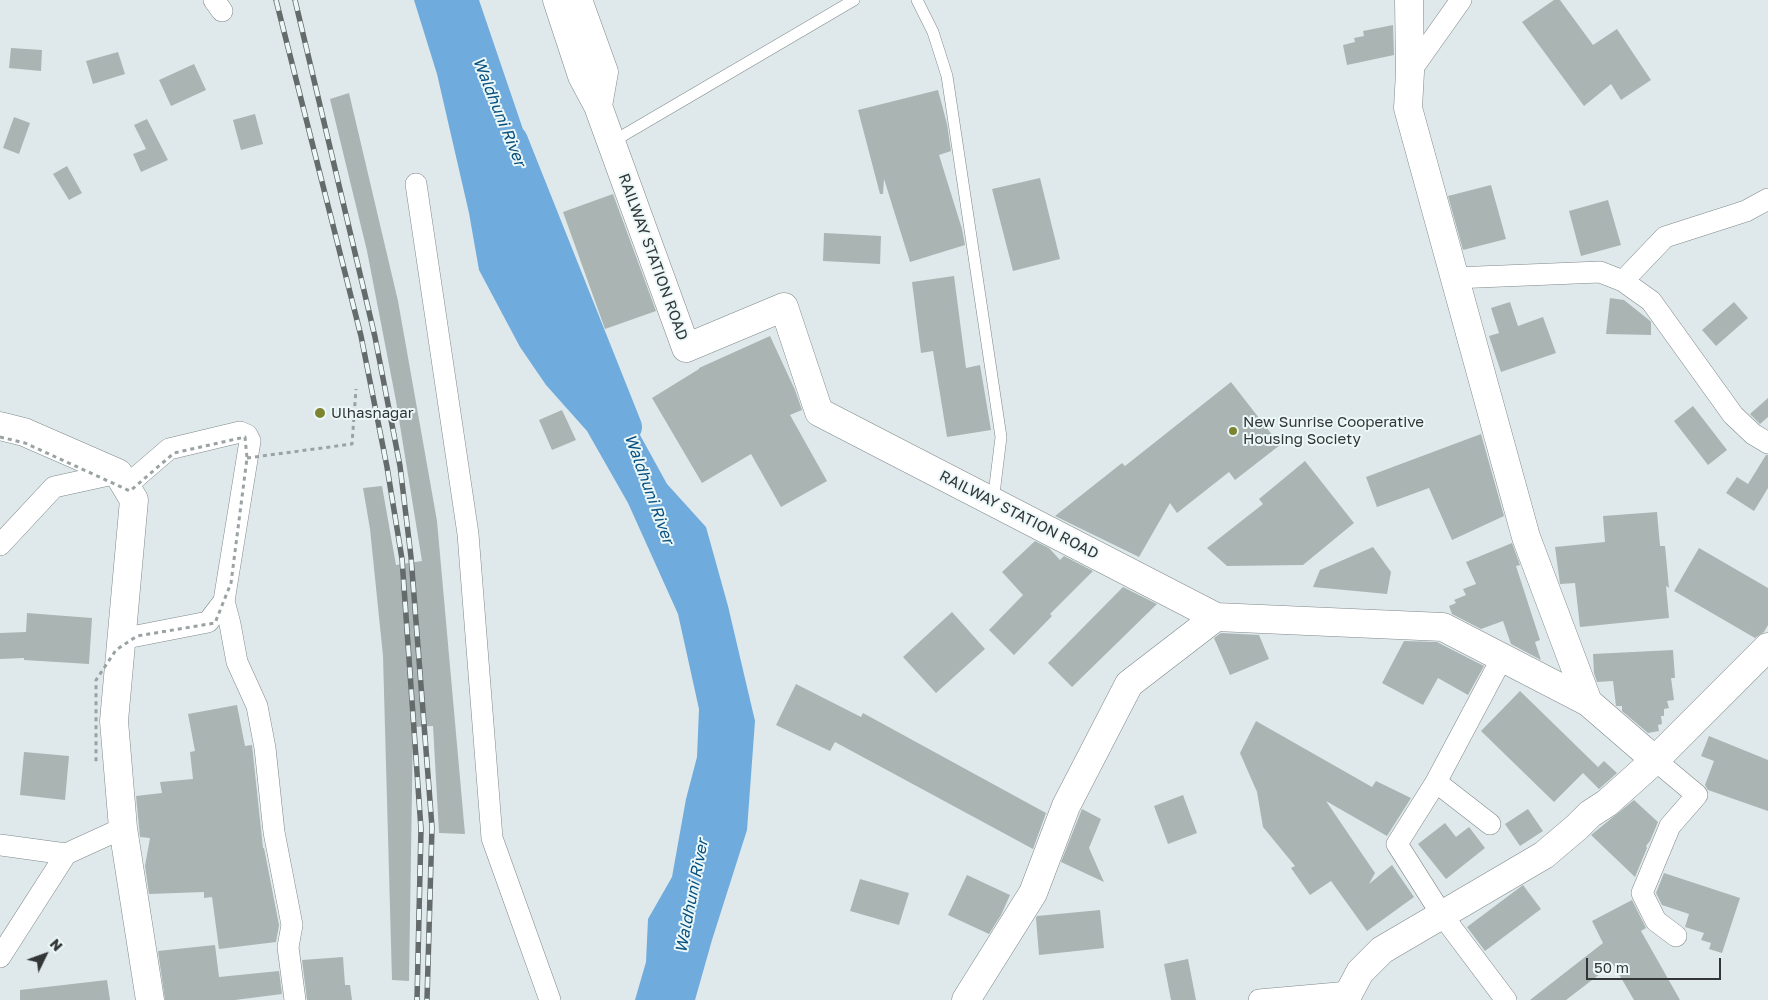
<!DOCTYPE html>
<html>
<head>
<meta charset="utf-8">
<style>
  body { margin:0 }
  #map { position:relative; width:1768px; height:1000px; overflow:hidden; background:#dfe9eb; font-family:"Golos Text",sans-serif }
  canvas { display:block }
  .north { position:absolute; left:20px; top:930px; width:50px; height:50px; -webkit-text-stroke:4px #ecf7f8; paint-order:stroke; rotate:48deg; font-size:14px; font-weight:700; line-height:20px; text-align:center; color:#323636 }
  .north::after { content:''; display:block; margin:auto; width:18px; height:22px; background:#323636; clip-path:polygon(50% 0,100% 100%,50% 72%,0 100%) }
  .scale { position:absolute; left:1586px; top:958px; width:135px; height:22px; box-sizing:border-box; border:2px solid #323636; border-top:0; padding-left:6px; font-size:15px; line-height:18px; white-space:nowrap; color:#323636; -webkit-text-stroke:4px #ecf7f8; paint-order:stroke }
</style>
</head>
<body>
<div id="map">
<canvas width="1768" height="1000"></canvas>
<div class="north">N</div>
<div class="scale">50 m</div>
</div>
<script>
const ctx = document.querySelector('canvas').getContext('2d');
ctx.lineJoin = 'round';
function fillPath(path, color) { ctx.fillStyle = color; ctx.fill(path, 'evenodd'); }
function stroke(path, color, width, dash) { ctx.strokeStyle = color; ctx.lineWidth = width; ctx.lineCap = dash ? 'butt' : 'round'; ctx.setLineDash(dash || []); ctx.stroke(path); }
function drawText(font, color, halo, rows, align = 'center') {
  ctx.font = font + ' "Golos Text",sans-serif'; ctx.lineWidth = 4; ctx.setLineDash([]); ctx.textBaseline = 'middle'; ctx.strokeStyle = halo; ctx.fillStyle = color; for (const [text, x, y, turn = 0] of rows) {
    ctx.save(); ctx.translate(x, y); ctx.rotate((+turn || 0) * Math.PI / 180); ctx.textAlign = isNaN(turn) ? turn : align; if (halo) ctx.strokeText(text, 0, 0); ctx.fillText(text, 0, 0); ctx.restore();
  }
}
const water = new Path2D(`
  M 414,0 L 479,0 L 530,150 L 528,185 L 535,219 L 550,259 L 565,311 L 640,435 L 667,484 L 706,527 L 728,606 L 755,721 L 747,830 L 712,940 L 695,1000 L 635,1000 L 646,962 L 648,919 L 672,877 L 686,799 L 697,757 L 699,709 L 678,614 L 628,503 L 587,431 L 546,385 L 520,347 L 479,270 L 469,213 L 437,74 Z`);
const river = new Path2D(`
  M 512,141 L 626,427`);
const building = new Path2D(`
  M 1554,0 L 1560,0 L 1593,45 L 1617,29 L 1651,80 L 1621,100 L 1611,84 L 1584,106 L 1522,22 Z
  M 1393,25 L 1394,55 L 1347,65 L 1343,45 L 1355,42 L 1354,38 L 1364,36 L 1363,31 Z
  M 11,48 L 42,50 L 41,71 L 9,68 Z
  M 118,52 L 125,74 L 93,84 L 86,61 Z
  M 194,64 L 206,90 L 171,106 L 159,80 Z
  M 938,90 L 947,124 L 951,151 L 939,155 L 962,229 L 965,245 L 910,262 L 884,179 L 883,194 L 880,194 L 858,110 Z
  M 349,93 L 398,301 L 437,521 L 465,834 L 439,833 L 433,726 L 413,727 L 409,981 L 392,980 L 383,656 L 370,529 L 363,488 L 382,486 L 396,565 L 422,561 L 396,401 L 367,251 L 330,99 Z
  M 255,114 L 263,144 L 241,150 L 233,120 Z
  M 14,117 L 30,123 L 19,154 L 3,148 Z
  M 147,119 L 168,160 L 141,172 L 133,154 L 146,149 L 134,125 Z
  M 67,166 L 82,193 L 69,200 L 53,174 Z
  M 1040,178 L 1060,259 L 1013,271 L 992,189 Z
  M 1491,185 L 1506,239 L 1463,250 L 1448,196 Z
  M 613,194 L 656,311 L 605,329 L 563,212 Z
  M 1608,200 L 1621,245 L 1581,256 L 1569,211 Z
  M 824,233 L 881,236 L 880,264 L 823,261 Z
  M 954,276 L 966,368 L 980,365 L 991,430 L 947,437 L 933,351 L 921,353 L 912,282 Z
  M 1610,298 L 1624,300 L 1649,320 L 1651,322 L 1651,335 L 1606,334 Z
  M 1510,302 L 1518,326 L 1543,317 L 1556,353 L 1501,372 L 1489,336 L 1499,333 L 1491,308 Z
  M 1734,302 L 1748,318 L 1716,346 L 1702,330 Z
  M 770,336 L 795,390 L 802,410 L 790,415 L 827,481 L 781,507 L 751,454 L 702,483 L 652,398 L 699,369 L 699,368 Z
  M 1231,382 L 1280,445 L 1235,480 L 1229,472 L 1177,513 L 1170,503 L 1139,557 L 1055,516 L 1122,463 L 1125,466 Z
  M 1768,398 L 1768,417 L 1760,424 L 1750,414 Z
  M 1693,406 L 1727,450 L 1708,465 L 1674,421 Z
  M 562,410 L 576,440 L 552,450 L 539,420 Z
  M 1481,434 L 1504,516 L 1452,540 L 1429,488 L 1377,507 L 1366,477 Z
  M 1766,455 L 1768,455 L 1768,488 L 1754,511 L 1726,493 L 1737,477 L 1748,484 Z
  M 1305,461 L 1354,523 L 1303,565 L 1227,566 L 1207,548 L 1263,504 L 1259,499 Z
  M 1657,512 L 1660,546 L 1665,546 L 1669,588 L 1666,586 L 1669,618 L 1580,627 L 1575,583 L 1560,584 L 1555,547 L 1605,542 L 1603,516 Z
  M 1035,541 L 1049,548 L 1060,560 L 1064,556 L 1093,571 L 1050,614 L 1052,616 L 1014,655 L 989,630 L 1023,595 L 1002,572 Z
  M 1512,543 L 1520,565 L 1516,566 L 1540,640 L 1535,642 L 1541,660 L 1511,644 L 1503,621 L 1481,629 L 1452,614 L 1449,606 L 1456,603 L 1454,600 L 1466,595 L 1463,589 L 1476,584 L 1466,562 Z
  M 1373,547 L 1391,572 L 1387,594 L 1313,587 L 1320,570 Z
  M 1699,548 L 1768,588 L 1768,625 L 1764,632 L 1755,638 L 1674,591 Z
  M 1123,587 L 1157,604 L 1072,687 L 1048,663 Z
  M 952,612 L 985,649 L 936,693 L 903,657 Z
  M 27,613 L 92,618 L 89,664 L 24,660 L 24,658 L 0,659 L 0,633 L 26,632 Z
  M 1221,633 L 1259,635 L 1269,659 L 1230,675 L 1214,638 Z
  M 1404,641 L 1437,642 L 1484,666 L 1468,695 L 1438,678 L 1423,705 L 1382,683 Z
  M 1673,650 L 1675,678 L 1671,678 L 1674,700 L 1667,701 L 1669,708 L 1664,709 L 1664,716 L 1661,716 L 1662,724 L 1658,725 L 1659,731 L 1648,733 L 1622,711 L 1622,706 L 1616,706 L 1613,681 L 1597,682 L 1594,673 L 1593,654 Z
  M 796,684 L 861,717 L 863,713 L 1046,813 L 1033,849 L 835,742 L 830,751 L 776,725 Z
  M 1520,691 L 1598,767 L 1604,761 L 1617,773 L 1599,789 L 1583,773 L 1554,802 L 1481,731 Z
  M 237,705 L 245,746 L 252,745 L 263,848 L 264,848 L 279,925 L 276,942 L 219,949 L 212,897 L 204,898 L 204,892 L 149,894 L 145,866 L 150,838 L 140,837 L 136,796 L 162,793 L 160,782 L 193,779 L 190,752 L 195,751 L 188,714 Z
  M 1256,721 L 1372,787 L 1376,781 L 1411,798 L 1387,836 L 1326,801 L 1375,873 L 1369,884 L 1392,865 L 1414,897 L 1367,931 L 1331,881 L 1310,895 L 1291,868 L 1295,866 L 1263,827 L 1257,792 L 1240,753 Z
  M 1709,736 L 1768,760 L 1768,811 L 1708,790 L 1705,785 L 1714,761 L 1701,756 Z
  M 24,752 L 69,756 L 65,800 L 20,795 Z
  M 1183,795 L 1197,833 L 1168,844 L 1154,806 Z
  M 1634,800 L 1658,822 L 1650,841 L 1646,846 L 1647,848 L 1635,877 L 1591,835 Z
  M 1082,809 L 1101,819 L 1089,848 L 1104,882 L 1061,862 Z
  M 1528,809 L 1543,831 L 1520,846 L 1505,824 Z
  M 1445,823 L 1456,837 L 1469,827 L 1485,848 L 1446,879 L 1418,844 Z
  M 1664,873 L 1740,898 L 1722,953 L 1709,949 L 1711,943 L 1701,940 L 1704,933 L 1685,927 L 1689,914 L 1662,905 L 1656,893 Z
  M 967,875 L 1010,895 L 1001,915 L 989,934 L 948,915 Z
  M 860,879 L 909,893 L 899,925 L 850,911 Z
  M 1523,885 L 1541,909 L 1485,951 L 1467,927 Z
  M 1632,900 L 1646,928 L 1641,931 L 1680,1000 L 1634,1000 L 1613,964 L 1566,1000 L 1530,1000 L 1603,943 L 1592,921 Z
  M 1100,910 L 1104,948 L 1039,955 L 1036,918 L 1037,916 Z
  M 215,945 L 219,977 L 279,971 L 282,994 L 235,1000 L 165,1000 L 158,951 Z
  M 343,957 L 345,985 L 350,985 L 352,1000 L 307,1000 L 302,960 Z
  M 1188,959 L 1196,1000 L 1171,1000 L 1164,964 Z
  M 107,980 L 110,1000 L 20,1000 L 20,990 Z`);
const lane = new Path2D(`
  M 917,0 L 933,32 L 947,76 L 1001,437 L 993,502
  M 612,142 L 854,0`);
const street = new Path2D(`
  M 214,0 L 222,11
  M 1410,72 L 1461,0
  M 416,184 L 468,534 L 492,838 L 550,1000
  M 1454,278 L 1600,272 L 1623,281 L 1651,301 L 1733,415 L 1753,434 L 1768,443
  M 1623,281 L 1665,237 L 1746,211 L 1768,199
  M 126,486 L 169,449 L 240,432 L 247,435 L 250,441 L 224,601 L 230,624 L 237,662 L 257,706 L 265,748 L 274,832 L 292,925 L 288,947 L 295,1000
  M 0,545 L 54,487 L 118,473
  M 121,639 L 208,622 L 224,601
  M 1655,760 L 1697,795 L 1670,826 L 1642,893 L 1656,921 L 1676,936
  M 1436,782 L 1397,844 L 1442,915 L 1506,1000
  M 1490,824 L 1436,782 L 1502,658
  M 0,845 L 66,854
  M 0,957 L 66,854 L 123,828
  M 1259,1000 L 1349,992`);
const secondary = new Path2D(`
  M 557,0 L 582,76 L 598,106 L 686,348 L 784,307 L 819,412 L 1216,617 L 1443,627 L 1588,702 L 1655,760
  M 578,0 L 604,72 L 598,106
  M 1409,0 L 1410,72 L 1408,108 L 1526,537 L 1588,702
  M 0,426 L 24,432 L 118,473 L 134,500 L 114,721 L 123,828 L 150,1000
  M 966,1000 L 1033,893 L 1066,806 L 1129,684 L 1216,617
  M 1345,1000 L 1360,972 L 1382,950 L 1544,855 L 1577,827 L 1590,814 L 1607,803 L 1655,760 L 1768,647`);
const rail = new Path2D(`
  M 276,0 L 361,336 L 387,467 L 402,559 L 421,829 L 417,1000
  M 295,0 L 375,337 L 400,466 L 411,557 L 432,827 L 427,1000`);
const pathBridge = new Path2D(`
  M 0,437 L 25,443 L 130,491 L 174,453 L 245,437 L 247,458 L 231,583 L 215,623 L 137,636 L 116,650 L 96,680 L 96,762
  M 247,458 L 352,444 L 356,389`);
const markers = [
  [320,413,6,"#7c8430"],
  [1233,431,5,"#7c8430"]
];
const streetNames = [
  ["RAILWAY STATION ROAD",653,257,70],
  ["RAILWAY STATION ROAD",1019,515,27]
];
const poiNames = [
  ["Ulhasnagar",331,413],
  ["New Sunrise Cooperative",1243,422],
  ["Housing Society",1243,439]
];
const waterNames = [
  ["Waldhuni River",499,112,68],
  ["Waldhuni River",649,489,70],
  ["Waldhuni River",692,896,-79]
];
fillPath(water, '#6fabdd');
stroke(river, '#6fabdd', 32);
fillPath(building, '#aab4b3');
stroke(lane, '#7f8889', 12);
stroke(street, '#7f8889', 22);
stroke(secondary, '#7f8889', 29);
stroke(lane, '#fff', 11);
stroke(street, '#fff', 21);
stroke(secondary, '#fff', 28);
stroke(rail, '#656b6b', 5.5);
stroke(rail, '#ecf7f8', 4, [11]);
stroke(pathBridge, '#9aa2a3', 3, [4, 4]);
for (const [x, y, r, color] of markers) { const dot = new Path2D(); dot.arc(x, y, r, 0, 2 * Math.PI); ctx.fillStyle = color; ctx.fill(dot); stroke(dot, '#ecf7f8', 2); }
drawText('15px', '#323636', '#ecf7f8', streetNames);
drawText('15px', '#323636', '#ecf7f8', poiNames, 'left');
drawText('italic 16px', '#07507f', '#ecf7f8', waterNames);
</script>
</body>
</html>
